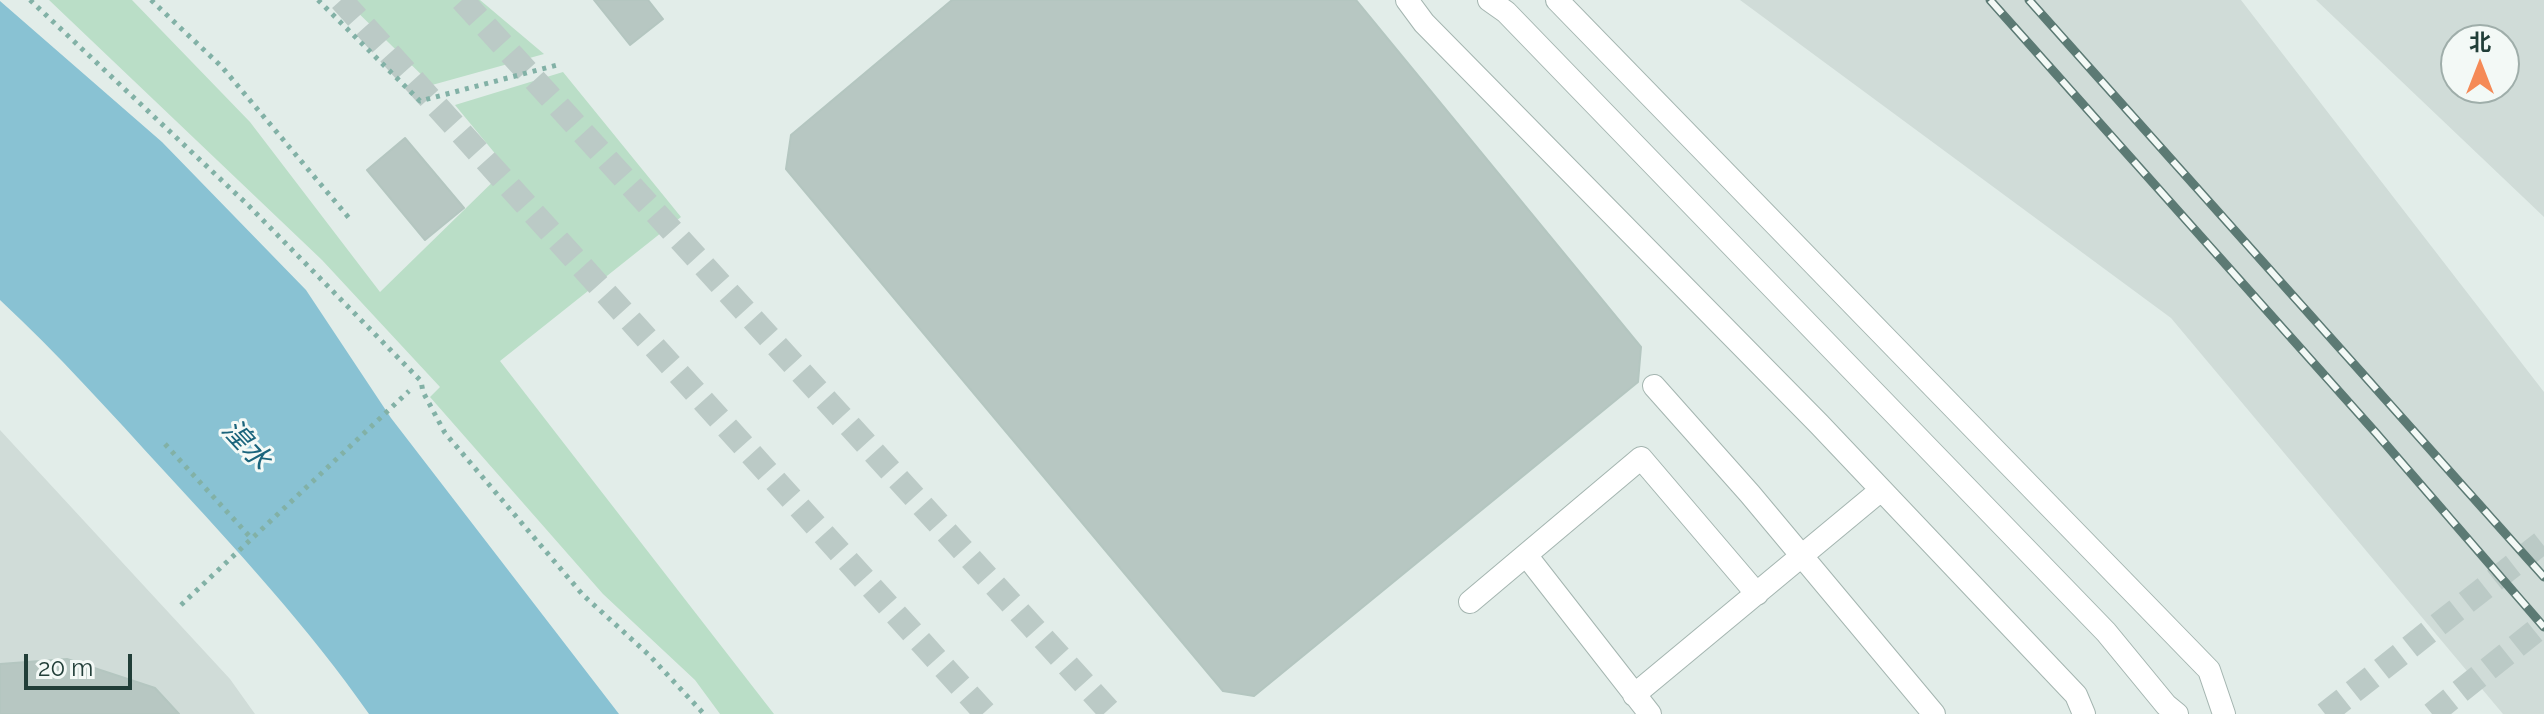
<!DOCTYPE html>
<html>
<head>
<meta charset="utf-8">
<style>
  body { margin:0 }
  #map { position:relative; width:2544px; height:714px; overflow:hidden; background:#e2ede9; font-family:Raleway,"Noto Sans SC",sans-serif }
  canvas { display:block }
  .north { position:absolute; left:2440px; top:24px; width:80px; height:80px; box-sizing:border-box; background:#f3f9f6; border:2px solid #9faeaa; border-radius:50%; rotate:0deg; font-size:22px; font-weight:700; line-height:32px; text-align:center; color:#213e38 }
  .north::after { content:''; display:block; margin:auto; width:28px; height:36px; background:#f58a57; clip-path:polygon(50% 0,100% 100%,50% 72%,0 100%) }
  .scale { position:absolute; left:24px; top:654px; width:108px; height:36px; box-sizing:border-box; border:4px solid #213e38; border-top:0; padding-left:10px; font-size:24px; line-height:28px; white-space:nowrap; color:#213e38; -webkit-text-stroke:6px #f3f9f6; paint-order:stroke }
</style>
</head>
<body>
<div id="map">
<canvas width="2544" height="714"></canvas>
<div class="north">北</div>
<div class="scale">20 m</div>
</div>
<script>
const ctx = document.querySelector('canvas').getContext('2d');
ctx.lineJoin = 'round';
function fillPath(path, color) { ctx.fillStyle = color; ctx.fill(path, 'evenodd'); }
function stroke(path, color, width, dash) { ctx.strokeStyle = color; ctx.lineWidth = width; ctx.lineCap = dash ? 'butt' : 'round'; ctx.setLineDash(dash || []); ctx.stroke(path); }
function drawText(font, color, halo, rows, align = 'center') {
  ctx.font = font + ' Raleway,"Noto Sans SC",sans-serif'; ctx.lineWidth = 6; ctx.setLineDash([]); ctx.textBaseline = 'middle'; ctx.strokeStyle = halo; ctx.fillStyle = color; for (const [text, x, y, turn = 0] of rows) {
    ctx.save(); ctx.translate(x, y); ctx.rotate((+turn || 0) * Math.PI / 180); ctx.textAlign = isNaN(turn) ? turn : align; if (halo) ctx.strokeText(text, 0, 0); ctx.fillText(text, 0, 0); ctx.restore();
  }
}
const built = new Path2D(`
  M 1740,0 L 2241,0 L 2544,392 L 2544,714 L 2503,714 L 2171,318 Z
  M 2316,0 L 2544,0 L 2544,217 ZM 2504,40 L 2504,88 L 2456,88 L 2456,40 Z
  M 0,430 L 230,679 L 255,714 L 0,714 Z`);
const green = new Path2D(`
  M 49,0 L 132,0 L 250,122 L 380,292 L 507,168 L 455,105 L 563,72 L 681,217 L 500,361 L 774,714 L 720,714 L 695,680 L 603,594 L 430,397 L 440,387 L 322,260 Z
  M 345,0 L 480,0 L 544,54 L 432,85 Z`);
const water = new Path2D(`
  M 0,1 L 162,142 L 306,290 L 391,418 L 619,714 L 369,714 C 309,628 236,549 165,472 C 111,413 58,354 0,300 Z`);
const building = new Path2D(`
  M 594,0 L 648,0 L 663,19 L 630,45 Z
  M 952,0 L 1356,0 L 1641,347 L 1638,382 L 1254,696 L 1223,691 L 786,169 L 791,135 Z
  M 405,138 L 464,208 L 425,240 L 367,170 Z
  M 67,659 L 155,688 L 179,714 L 0,714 L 0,664 Z`);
const secondaryTunnel = new Path2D(`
  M 2325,714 L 2544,541
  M 2432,714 L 2544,624`);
const highwayTunnel = new Path2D(`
  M 341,0 L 986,714
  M 462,0 L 1112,714`);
const path = new Path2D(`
  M 30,0 L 249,206 L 421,381 L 423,392 L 445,433 L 583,595 L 649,655 L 704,714
  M 151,0 L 222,67 L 349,218
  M 318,0 L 420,101 L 557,65
  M 165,444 L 252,539
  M 181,605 L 409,391`);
const lane = new Path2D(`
  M 1407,0 L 1424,23 L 1819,424 L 2076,695 L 2084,714
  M 1489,0 L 1506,12 L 2106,632 L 2166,705 L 2177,714
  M 1557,0 L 2209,670 L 2224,714
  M 1654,386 L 1750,494 L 1934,714
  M 1526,555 L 1650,714
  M 1470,602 L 1641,458 L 1757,594
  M 1634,695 L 1881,490`);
const rail = new Path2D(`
  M 1990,0 L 2376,433 L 2544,627
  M 2029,0 L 2544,577`);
const waterNames = [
  ["湟水",246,445,47]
];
fillPath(built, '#d0dcd8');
fillPath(green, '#badec7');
fillPath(water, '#89c2d3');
fillPath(building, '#b7c7c2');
stroke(building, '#b4c6c0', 2);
stroke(secondaryTunnel, '#bbcac6', 24, [24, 12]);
stroke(highwayTunnel, '#bbcac6', 24, [24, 12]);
stroke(lane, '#a4b5b0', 24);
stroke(path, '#82b1a6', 5, [4, 6]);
stroke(lane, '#fff', 22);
stroke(rail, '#5c7a74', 9);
stroke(rail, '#f3f9f6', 6, [18]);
drawText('italic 28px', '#1a647c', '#f3f9f6', waterNames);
</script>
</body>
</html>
